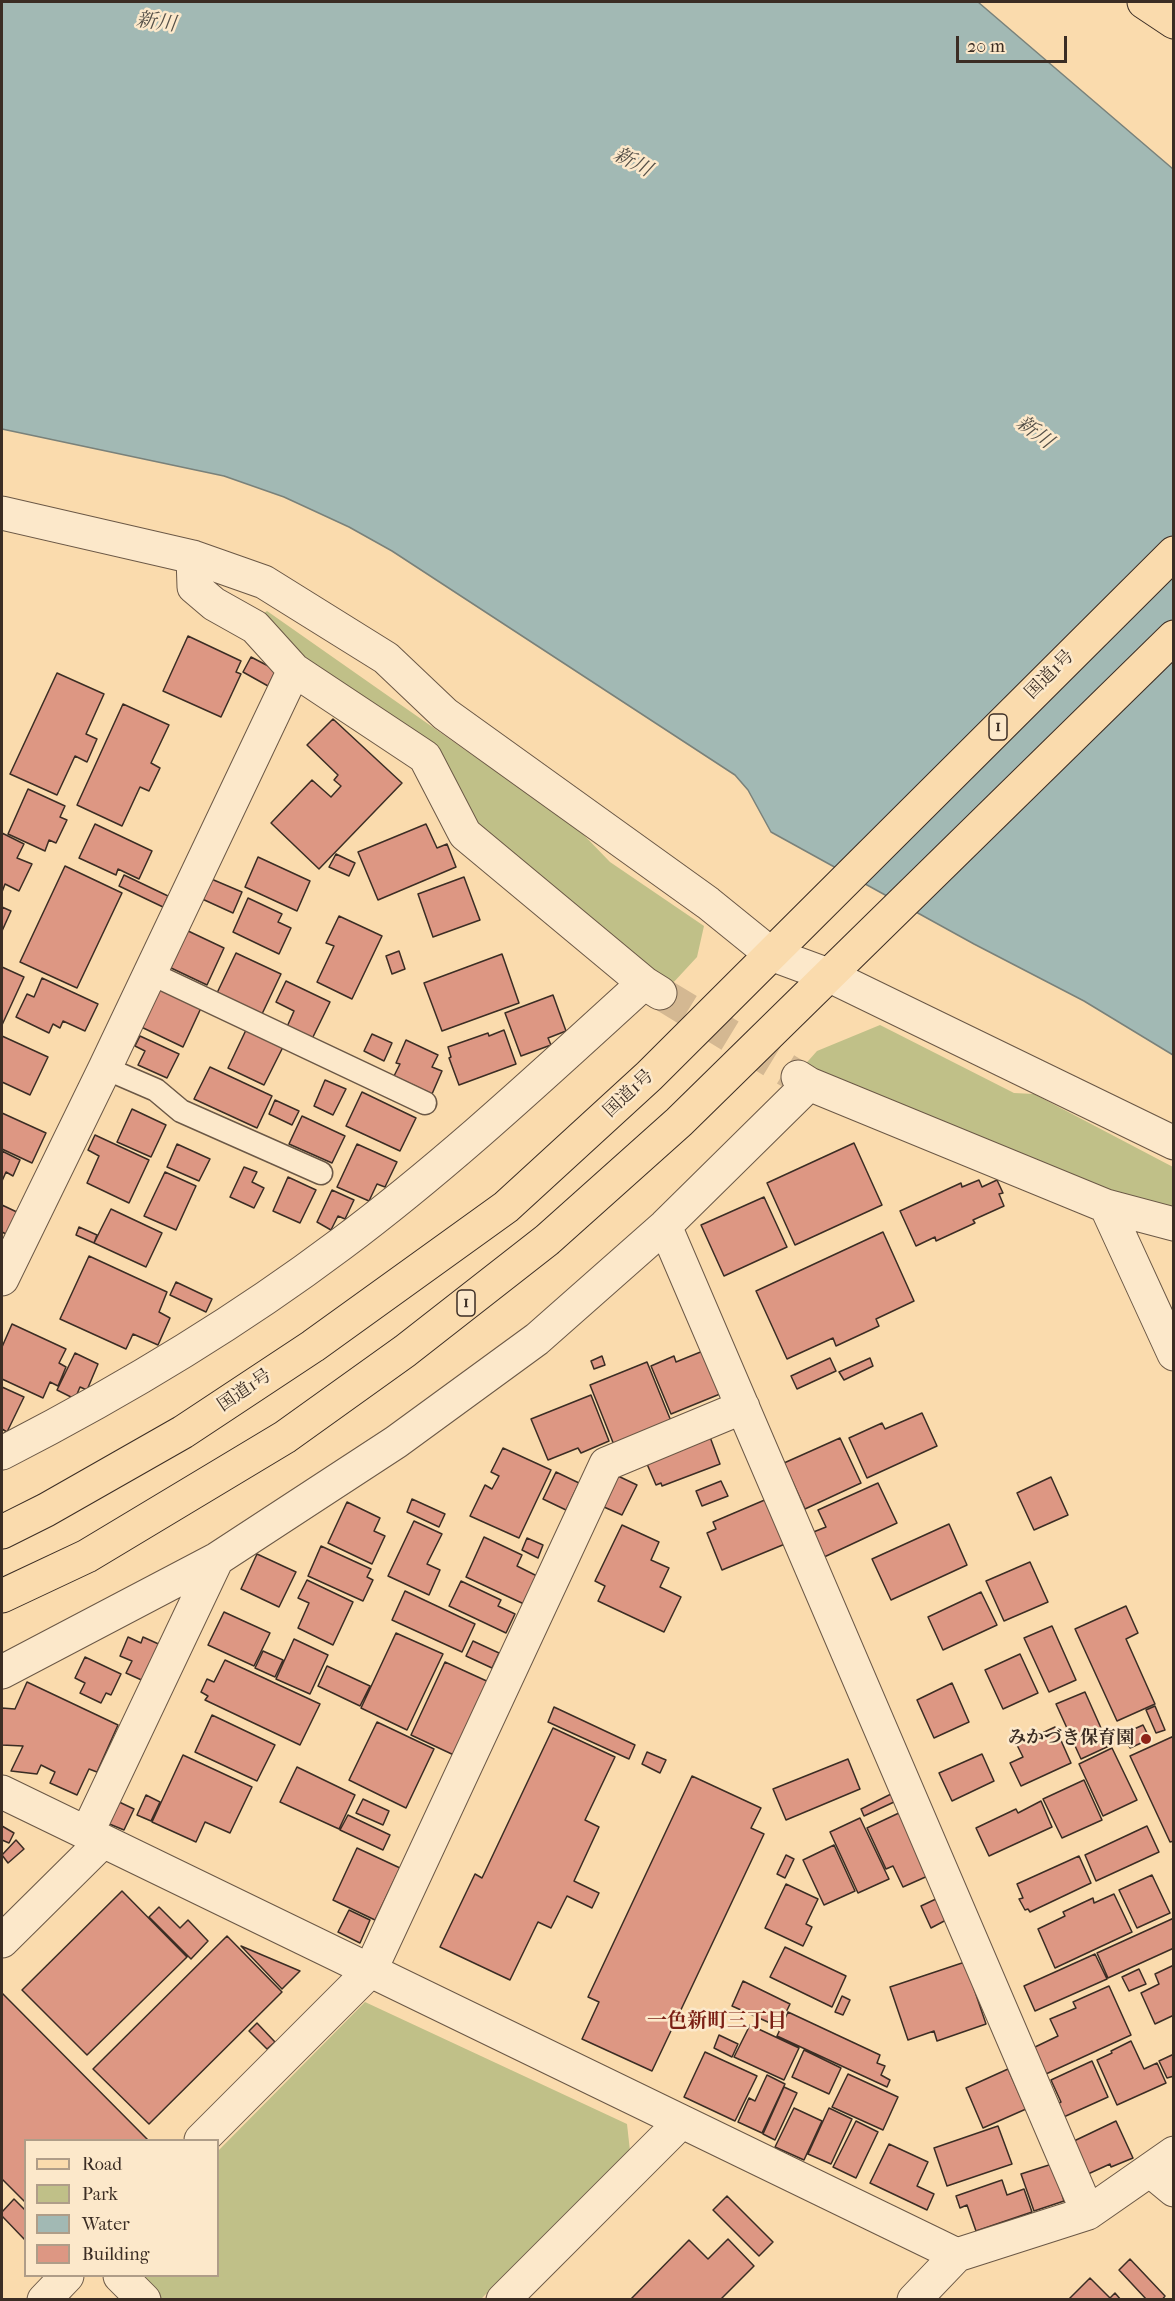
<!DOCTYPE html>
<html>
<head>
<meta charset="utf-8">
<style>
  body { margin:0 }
  #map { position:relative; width:1175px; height:2301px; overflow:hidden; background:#fadbad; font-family:"IM FELL French Canon",serif }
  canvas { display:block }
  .frame { position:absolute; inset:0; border:3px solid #3b2d24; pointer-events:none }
  .legend { position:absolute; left:24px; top:2139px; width:195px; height:138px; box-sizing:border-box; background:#fce8ca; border:2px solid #af9d88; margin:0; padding:8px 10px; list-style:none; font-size:18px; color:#3b2d24 }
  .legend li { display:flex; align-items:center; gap:12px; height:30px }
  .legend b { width:30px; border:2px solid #af9d88 }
  .scale { position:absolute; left:956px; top:36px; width:111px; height:27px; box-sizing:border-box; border:3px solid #3b2d24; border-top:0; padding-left:8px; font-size:18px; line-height:21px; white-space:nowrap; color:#3b2d24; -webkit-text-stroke:4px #fce8ca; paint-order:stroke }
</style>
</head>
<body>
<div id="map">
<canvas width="1175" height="2301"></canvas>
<div class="frame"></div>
<ul class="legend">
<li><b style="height:8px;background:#fadbad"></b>Road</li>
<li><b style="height:16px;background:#c0c088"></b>Park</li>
<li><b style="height:16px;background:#a2b9b4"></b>Water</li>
<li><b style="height:16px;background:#dd9783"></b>Building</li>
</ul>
<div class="scale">20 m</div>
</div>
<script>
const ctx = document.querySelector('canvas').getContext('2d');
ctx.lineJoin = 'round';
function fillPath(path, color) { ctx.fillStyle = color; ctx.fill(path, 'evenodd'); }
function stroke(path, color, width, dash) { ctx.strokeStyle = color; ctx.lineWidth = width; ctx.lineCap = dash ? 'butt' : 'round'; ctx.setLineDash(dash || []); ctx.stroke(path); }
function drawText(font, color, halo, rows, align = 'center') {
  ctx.font = font + ' "IM FELL French Canon","Noto Serif JP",serif'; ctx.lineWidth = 5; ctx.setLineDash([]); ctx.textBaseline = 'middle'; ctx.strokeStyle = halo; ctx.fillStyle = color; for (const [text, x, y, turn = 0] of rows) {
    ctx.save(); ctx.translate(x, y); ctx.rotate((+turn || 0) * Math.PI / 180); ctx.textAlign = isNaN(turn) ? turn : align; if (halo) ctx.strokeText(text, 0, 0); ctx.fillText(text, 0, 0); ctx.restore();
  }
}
const green = new Path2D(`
  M 267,611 L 578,829 L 610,862 L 704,926 L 697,957 L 672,984 L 472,823 L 260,616 Z
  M 880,1025 L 1014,1093 L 1034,1094 L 1173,1167 L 1173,1213 L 1105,1192 L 801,1069 L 817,1051 Z
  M 365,2002 L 627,2124 L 630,2151 L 481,2299 L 158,2299 L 134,2276 L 218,2276 L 218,2151 Z`);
const water = new Path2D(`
  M 2,2 L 978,2 L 1173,169 L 1173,1055 L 1084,1001 L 974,944 L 771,832 L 748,790 L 735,775 L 392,551 L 349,527 L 284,497 L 224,476 L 2,429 Z`);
const building = new Path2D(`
  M 188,636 L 241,661 L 236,672 L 241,674 L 221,717 L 163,691 Z
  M 251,657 L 276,670 L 268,686 L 243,672 Z
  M 57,673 L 104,694 L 86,734 L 97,739 L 87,762 L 75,756 L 57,795 L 10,774 Z
  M 123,704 L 169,725 L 151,763 L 160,768 L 149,791 L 140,787 L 122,826 L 77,805 Z
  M 333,719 L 402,783 L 319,869 L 271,823 L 312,780 L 331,797 L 341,786 L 334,780 L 338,775 L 307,745 Z
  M 28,789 L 65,806 L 60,817 L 67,820 L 56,843 L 49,840 L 45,851 L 8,834 Z
  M 95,824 L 152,851 L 139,879 L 118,869 L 116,875 L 79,858 Z
  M 426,824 L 437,848 L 447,844 L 456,867 L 378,900 L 358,852 Z
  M 2,833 L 24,844 L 17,858 L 32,864 L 19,891 L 5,884 L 2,892 Z
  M 336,854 L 355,863 L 349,876 L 329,867 Z
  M 258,857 L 310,881 L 297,911 L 245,887 Z
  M 65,866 L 122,893 L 77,988 L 20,962 Z
  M 124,875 L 168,896 L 163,907 L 119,886 Z
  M 464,877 L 480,920 L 433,937 L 418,894 Z
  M 209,878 L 242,892 L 233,913 L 200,898 Z
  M 248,898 L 282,914 L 278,922 L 291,928 L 279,954 L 233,932 Z
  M 2,907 L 11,911 L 2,931 Z
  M 339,916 L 382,936 L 352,999 L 317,982 L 334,946 L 326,943 Z
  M 186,930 L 224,948 L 207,985 L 169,967 Z
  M 399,951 L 405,969 L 392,974 L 386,956 Z
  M 236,953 L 281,974 L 262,1014 L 217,993 Z
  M 502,954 L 519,1003 L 442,1031 L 424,983 Z
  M 2,967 L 24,977 L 2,1025 Z
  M 42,978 L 98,1004 L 85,1031 L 63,1021 L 60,1028 L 53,1024 L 49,1033 L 16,1017 L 27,994 L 34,997 Z
  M 286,981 L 330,1002 L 311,1041 L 286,1029 L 294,1011 L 276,1002 Z
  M 159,989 L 201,1008 L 183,1047 L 135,1024 Z
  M 553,995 L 566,1031 L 548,1038 L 551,1045 L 521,1056 L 505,1013 Z
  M 246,1030 L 283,1047 L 264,1085 L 228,1068 Z
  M 504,1030 L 516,1064 L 459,1085 L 449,1058 L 451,1057 L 448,1047 L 488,1033 L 489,1036 Z
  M 372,1034 L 392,1043 L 384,1061 L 364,1051 Z
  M 2,1036 L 48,1057 L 30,1095 L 2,1082 Z
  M 140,1036 L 179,1054 L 167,1078 L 138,1065 L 145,1051 L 135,1046 Z
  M 406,1040 L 438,1055 L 432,1067 L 442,1071 L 432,1094 L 394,1076 L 400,1064 L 396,1063 Z
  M 210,1067 L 272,1096 L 257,1128 L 194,1099 Z
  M 325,1080 L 346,1089 L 333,1115 L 314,1106 Z
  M 362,1092 L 416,1118 L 400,1151 L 346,1126 Z
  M 275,1100 L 299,1111 L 292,1125 L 269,1114 Z
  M 132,1109 L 166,1125 L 151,1157 L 117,1142 Z
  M 2,1113 L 46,1133 L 32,1163 L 2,1149 Z
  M 302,1116 L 345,1136 L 332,1163 L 289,1144 Z
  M 95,1135 L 149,1160 L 129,1203 L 87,1183 L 99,1156 L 88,1150 Z
  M 854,1143 L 882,1205 L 795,1245 L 767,1183 Z
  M 177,1144 L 210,1159 L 199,1181 L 167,1167 Z
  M 357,1144 L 397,1162 L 385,1187 L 377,1184 L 369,1201 L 337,1187 Z
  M 2,1151 L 20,1160 L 13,1176 L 6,1172 L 2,1181 Z
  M 244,1167 L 257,1172 L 252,1182 L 264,1188 L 254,1208 L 230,1197 Z
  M 165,1172 L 196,1186 L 176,1230 L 144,1216 Z
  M 288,1177 L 316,1190 L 300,1223 L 273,1211 Z
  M 979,1180 L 982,1187 L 997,1180 L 1003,1193 L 999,1194 L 1004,1206 L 973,1220 L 975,1223 L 936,1241 L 935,1237 L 916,1246 L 900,1211 L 961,1183 L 962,1187 Z
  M 332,1190 L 354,1200 L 345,1219 L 338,1216 L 331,1230 L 317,1222 Z
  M 764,1197 L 787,1247 L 724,1276 L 701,1225 Z
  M 2,1205 L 21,1214 L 10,1236 L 2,1232 Z
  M 111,1209 L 162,1233 L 146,1267 L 94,1243 Z
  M 79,1227 L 97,1235 L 94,1243 L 76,1235 Z
  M 883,1232 L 914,1301 L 876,1319 L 879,1326 L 836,1346 L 833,1338 L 787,1359 L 756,1291 Z
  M 89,1256 L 167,1292 L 159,1312 L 170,1318 L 158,1345 L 133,1334 L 126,1349 L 60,1319 Z
  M 176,1282 L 212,1299 L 206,1312 L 170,1295 Z
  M 12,1324 L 66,1349 L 59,1363 L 66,1367 L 58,1386 L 50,1382 L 43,1398 L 2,1379 L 2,1347 Z
  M 703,1351 L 720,1394 L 671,1414 L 651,1366 L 674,1356 L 676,1362 Z
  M 75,1353 L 98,1364 L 87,1390 L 80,1387 L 75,1399 L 57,1390 Z
  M 602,1356 L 605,1365 L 594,1369 L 591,1361 Z
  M 830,1358 L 836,1371 L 797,1389 L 791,1376 Z
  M 870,1358 L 873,1366 L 844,1380 L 839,1372 Z
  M 647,1362 L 671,1421 L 614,1445 L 590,1385 Z
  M 2,1387 L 24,1397 L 7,1432 L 2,1429 Z
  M 591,1395 L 609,1441 L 581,1453 L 578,1448 L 548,1460 L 531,1419 Z
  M 922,1413 L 937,1446 L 867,1478 L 849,1438 L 882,1423 L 885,1429 Z
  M 710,1437 L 720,1464 L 662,1486 L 661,1483 L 656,1485 L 647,1464 Z
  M 840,1438 L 861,1483 L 805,1509 L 784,1463 Z
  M 503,1448 L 551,1470 L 519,1538 L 470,1516 L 485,1485 L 492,1489 L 499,1476 L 491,1472 Z
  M 556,1472 L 579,1483 L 566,1510 L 543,1499 Z
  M 618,1476 L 637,1485 L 622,1515 L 604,1507 Z
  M 1051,1477 L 1068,1515 L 1034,1530 L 1017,1493 Z
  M 721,1481 L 728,1496 L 702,1506 L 696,1491 Z
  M 878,1483 L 897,1523 L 822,1558 L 811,1533 L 826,1527 L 818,1510 Z
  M 412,1499 L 445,1514 L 439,1527 L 407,1512 Z
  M 767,1499 L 785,1544 L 722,1570 L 707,1533 L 716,1529 L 713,1522 Z
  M 347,1502 L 380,1518 L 374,1531 L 385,1536 L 372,1564 L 328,1543 Z
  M 414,1521 L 442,1534 L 427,1564 L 440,1570 L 429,1595 L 388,1576 Z
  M 949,1524 L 967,1565 L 891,1600 L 872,1559 Z
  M 622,1525 L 659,1542 L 651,1560 L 669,1568 L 660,1587 L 681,1597 L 664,1632 L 598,1601 L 605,1586 L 595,1581 Z
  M 484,1537 L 522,1555 L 517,1566 L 537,1576 L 524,1604 L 466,1577 Z
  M 527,1538 L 543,1545 L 538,1558 L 522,1550 Z
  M 321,1546 L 371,1569 L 367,1577 L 373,1580 L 363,1601 L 308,1576 Z
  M 257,1554 L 296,1572 L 279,1607 L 241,1589 Z
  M 1030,1562 L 1048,1602 L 1004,1621 L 986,1581 Z
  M 307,1580 L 353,1602 L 333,1645 L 298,1628 L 309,1603 L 298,1598 Z
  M 461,1581 L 501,1600 L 498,1606 L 515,1614 L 506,1633 L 449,1606 Z
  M 405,1591 L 475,1624 L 462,1652 L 392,1620 Z
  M 981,1592 L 997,1625 L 943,1650 L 928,1617 Z
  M 1126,1606 L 1138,1633 L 1126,1639 L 1155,1704 L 1117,1721 L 1075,1629 Z
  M 224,1612 L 270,1633 L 254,1666 L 208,1645 Z
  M 1052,1626 L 1076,1680 L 1049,1692 L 1024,1638 Z
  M 396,1633 L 443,1654 L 407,1730 L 361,1708 Z
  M 128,1637 L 141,1643 L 143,1637 L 163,1646 L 146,1682 L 126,1673 L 132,1661 L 120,1656 Z
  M 294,1639 L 328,1655 L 310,1694 L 276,1679 Z
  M 473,1641 L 499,1653 L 492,1668 L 466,1656 Z
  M 263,1651 L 283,1660 L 275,1677 L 255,1668 Z
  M 1020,1654 L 1038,1693 L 1003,1709 L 985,1670 Z
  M 85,1657 L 121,1674 L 111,1695 L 106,1693 L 101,1703 L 80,1693 L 85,1683 L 75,1678 Z
  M 225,1660 L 320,1704 L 300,1745 L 205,1700 L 208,1696 L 201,1692 L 207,1679 L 214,1682 Z
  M 445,1662 L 491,1683 L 456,1756 L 411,1735 Z
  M 327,1666 L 370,1686 L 360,1706 L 318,1686 Z
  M 27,1682 L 118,1725 L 97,1772 L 89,1769 L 77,1795 L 50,1783 L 55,1772 L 41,1765 L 37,1774 L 11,1771 L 23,1746 L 2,1745 L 2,1708 L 15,1709 Z
  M 952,1683 L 969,1722 L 934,1738 L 917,1700 Z
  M 1085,1692 L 1109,1746 L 1081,1759 L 1056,1704 Z
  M 1155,1706 L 1165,1730 L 1156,1733 L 1146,1710 Z
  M 554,1707 L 635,1745 L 629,1759 L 548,1722 Z
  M 212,1715 L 275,1745 L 257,1781 L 195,1752 Z
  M 377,1722 L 434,1749 L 406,1808 L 349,1780 Z
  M 1143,1725 L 1150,1739 L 1130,1748 L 1123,1734 Z
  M 1055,1727 L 1071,1763 L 1021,1786 L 1010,1763 L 1023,1757 L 1017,1745 Z
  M 553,1728 L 615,1757 L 585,1820 L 599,1827 L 574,1881 L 599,1893 L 592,1908 L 567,1896 L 551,1928 L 538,1922 L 510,1980 L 440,1947 L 475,1874 L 482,1878 Z
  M 1174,1736 L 1174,1841 L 1170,1842 L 1130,1756 Z
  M 1112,1748 L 1137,1800 L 1103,1816 L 1079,1764 Z
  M 647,1752 L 666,1760 L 660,1773 L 642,1764 Z
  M 982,1754 L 994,1781 L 952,1801 L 939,1773 Z
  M 183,1755 L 252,1787 L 230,1833 L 205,1822 L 196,1842 L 152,1822 Z
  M 848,1759 L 860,1789 L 786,1820 L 773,1789 Z
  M 297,1767 L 355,1795 L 339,1829 L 280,1802 Z
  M 692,1776 L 761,1808 L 751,1828 L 764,1834 L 652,2071 L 582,2039 L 599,2002 L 588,1997 Z
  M 1084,1780 L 1102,1820 L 1062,1838 L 1043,1799 Z
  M 891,1794 L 894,1802 L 864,1816 L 861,1809 Z
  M 146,1795 L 160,1802 L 151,1821 L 137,1815 Z
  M 363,1799 L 389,1811 L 383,1825 L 356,1813 Z
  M 117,1801 L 134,1809 L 124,1830 L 107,1823 Z
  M 1041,1801 L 1052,1827 L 989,1856 L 976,1828 L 1016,1809 L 1018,1813 Z
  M 901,1812 L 930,1875 L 903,1887 L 893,1866 L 886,1869 L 867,1828 Z
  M 348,1815 L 390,1835 L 383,1850 L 340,1830 Z
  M 860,1818 L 889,1879 L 858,1893 L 830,1832 Z
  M 2,1826 L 14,1833 L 9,1843 L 2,1840 Z
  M 1147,1826 L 1159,1852 L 1096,1881 L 1085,1855 Z
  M 16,1840 L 24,1849 L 8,1863 L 2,1855 Z
  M 834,1845 L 855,1891 L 824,1905 L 803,1860 Z
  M 357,1848 L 400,1868 L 375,1920 L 333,1900 Z
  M 786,1855 L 794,1859 L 785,1878 L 777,1874 Z
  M 1079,1856 L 1091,1883 L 1030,1912 L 1028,1909 L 1025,1910 L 1019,1899 L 1023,1898 L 1017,1884 Z
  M 1152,1875 L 1170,1913 L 1137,1928 L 1119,1890 Z
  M 786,1884 L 818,1899 L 806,1924 L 812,1927 L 803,1946 L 765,1928 Z
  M 122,1891 L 187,1957 L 87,2055 L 22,1990 Z
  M 1114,1894 L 1132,1932 L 1055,1968 L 1038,1929 L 1065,1916 L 1063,1912 L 1093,1898 L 1094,1903 Z
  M 938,1898 L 948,1919 L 931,1928 L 921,1906 Z
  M 159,1907 L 180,1928 L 188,1920 L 208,1941 L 191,1959 L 149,1917 Z
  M 349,1910 L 370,1920 L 360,1943 L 338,1932 Z
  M 1174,1918 L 1174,1948 L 1108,1978 L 1097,1953 Z
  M 227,1936 L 282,1992 L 149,2124 L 93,2069 Z
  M 241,1946 L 300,1971 L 282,1989 Z
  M 785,1947 L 846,1976 L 832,2007 L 770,1977 Z
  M 1095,1954 L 1107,1979 L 1035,2011 L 1024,1986 Z
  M 965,1962 L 986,2024 L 937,2041 L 934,2031 L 908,2040 L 890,1987 Z
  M 1174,1965 L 1174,2015 L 1155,2024 L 1141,1993 L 1159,1984 L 1155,1974 Z
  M 1139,1969 L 1146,1984 L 1129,1991 L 1122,1977 Z
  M 743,1981 L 790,2004 L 779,2027 L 732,2006 Z
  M 1109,1986 L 1131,2035 L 1046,2074 L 1033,2048 L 1058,2036 L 1050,2019 L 1076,2008 L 1073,2002 Z
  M 2,1993 L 148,2140 L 26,2140 L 26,2203 L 2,2179 Z
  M 842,1996 L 850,2000 L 843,2015 L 835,2012 Z
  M 788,2012 L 880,2055 L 877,2063 L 885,2066 L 881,2075 L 890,2080 L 887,2087 L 777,2036 Z
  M 257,2023 L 275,2042 L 267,2049 L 249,2031 Z
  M 750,2025 L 799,2048 L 784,2080 L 734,2057 Z
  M 719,2035 L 738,2044 L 732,2057 L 714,2048 Z
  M 1131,2041 L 1144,2069 L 1157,2063 L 1166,2083 L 1117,2105 L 1097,2060 L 1112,2053 L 1111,2051 Z
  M 804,2050 L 841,2068 L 829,2094 L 792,2077 Z
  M 705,2052 L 757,2076 L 735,2121 L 684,2097 Z
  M 1174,2054 L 1174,2076 L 1167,2078 L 1159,2061 Z
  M 1092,2061 L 1108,2097 L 1057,2120 L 1051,2107 L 1061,2102 L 1051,2080 Z
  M 1008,2069 L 1026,2109 L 983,2128 L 966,2088 Z
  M 848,2074 L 898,2097 L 883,2130 L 832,2107 Z
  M 767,2075 L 785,2084 L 762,2133 L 738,2122 L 749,2098 L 755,2101 Z
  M 784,2087 L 797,2093 L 775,2140 L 763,2134 Z
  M 794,2108 L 822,2121 L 804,2160 L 775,2147 Z
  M 829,2108 L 852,2119 L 831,2164 L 808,2154 Z
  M 856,2121 L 878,2132 L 856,2178 L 833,2167 Z
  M 1116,2121 L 1133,2158 L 1111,2167 L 1110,2164 L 1088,2174 L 1074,2141 Z
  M 998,2126 L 1012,2164 L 947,2186 L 934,2148 Z
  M 889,2144 L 928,2162 L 917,2186 L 934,2194 L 927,2210 L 870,2183 Z
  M 1052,2164 L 1064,2201 L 1034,2211 L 1021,2174 Z
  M 1002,2180 L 1007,2195 L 1024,2189 L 1032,2212 L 976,2231 L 967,2205 L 960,2208 L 956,2196 Z
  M 727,2196 L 773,2242 L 759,2256 L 713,2210 Z
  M 14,2199 L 26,2211 L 25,2240 L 2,2216 L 2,2212 Z
  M 728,2239 L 754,2266 L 720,2300 L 630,2300 L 689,2240 L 708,2259 Z
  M 1130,2259 L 1165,2296 L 1162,2300 L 1147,2300 L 1119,2270 Z
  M 1090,2278 L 1110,2298 L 1115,2293 L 1121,2300 L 1068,2300 Z`);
const minorTunnel = new Path2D(`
  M 660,993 L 798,1077`);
const service = new Path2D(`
  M 150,973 L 425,1103
  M 105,1068 L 156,1090 L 181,1111 L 321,1173`);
const minor = new Path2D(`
  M 2,513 L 193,557 L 264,582 L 386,658 L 445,714 L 708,903 L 771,954 L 828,975 L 1174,1143
  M 294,670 L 425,757 L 465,834 L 644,983 L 660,993
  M 798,1077 L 809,1084 L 1106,1206 L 1174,1224
  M 1106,1206 L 1174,1354
  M 665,1226 L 1088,2213
  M 2,1279 L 105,1068 L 294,670 L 255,627 L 214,604 L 194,587 L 193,557
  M 2,1453 C 119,1393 236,1323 341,1244 C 448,1164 545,1073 644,983
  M 2,1672 L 217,1559 L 396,1442 L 537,1339 L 665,1226 L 809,1084
  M 2,1792 L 957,2255
  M 87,1833 L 217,1559
  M 2,1941 L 103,1841
  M 201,2140 L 370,1971 L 606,1464 L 743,1407
  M 1151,2171 L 1174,2190
  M 120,2276 L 144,2300
  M 44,2300 L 67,2276
  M 503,2300 L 681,2122
  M 914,2300 L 957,2255 L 1088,2213 L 1174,2153`);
const primary = new Path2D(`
  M 1144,2 L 1174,22`);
const trunk = new Path2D(`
  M 2,1532 L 46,1510 L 183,1432 L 313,1346 L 506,1207 L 649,1076 L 1174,553
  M 2,1596 L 87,1556 L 285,1437 L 405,1351 L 547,1240 L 679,1122 L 1174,637`);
const markers = [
  [1146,1739,6,"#8f2418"]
];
const shields = [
  [998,727,18],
  [466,1303,18]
];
const shieldNames = [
  ["1",998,727],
  ["1",466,1303]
];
const streetNames = [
  ["国道1号",1050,675,-45],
  ["国道1号",629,1094,-43],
  ["国道1号",245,1391,-34]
];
const poiNames = [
  ["みかづき保育園",1134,1739]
];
const waterNames = [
  ["新川",156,23,7],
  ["新川",632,163,28],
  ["新川",1034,433,37]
];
const neighbourhoodNames = [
  ["一色新町三丁目",717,2022]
];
fillPath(green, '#c0c088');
fillPath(water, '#a2b9b4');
stroke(water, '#79817a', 1.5);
fillPath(building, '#dd9783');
stroke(building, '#3b2d24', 1.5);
stroke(minorTunnel, '#d4b892', 33, [33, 16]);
stroke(service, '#6b5846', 25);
stroke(minor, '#6b5846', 35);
stroke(primary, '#3b2d24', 35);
stroke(trunk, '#3b2d24', 35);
stroke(service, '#fce8ca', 22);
stroke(minor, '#fce8ca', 33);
stroke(primary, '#fadbad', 33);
stroke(trunk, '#fadbad', 33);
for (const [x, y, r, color] of markers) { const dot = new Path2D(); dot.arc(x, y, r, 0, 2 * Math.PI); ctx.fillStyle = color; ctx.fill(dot); stroke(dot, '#fce8ca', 2); }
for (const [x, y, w] of shields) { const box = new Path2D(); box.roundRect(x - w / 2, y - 13, w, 26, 4.5); ctx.fillStyle = '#fce8ca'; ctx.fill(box); stroke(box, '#3b2d24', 1.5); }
drawText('bold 16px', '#3b2d24', null, shieldNames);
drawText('18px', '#3b2d24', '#fce8ca', streetNames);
drawText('bold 18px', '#3b2d24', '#fce8ca', poiNames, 'right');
drawText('italic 20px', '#555048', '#fce8ca', waterNames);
drawText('bold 20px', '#7a1f14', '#fce8ca', neighbourhoodNames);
</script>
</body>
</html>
